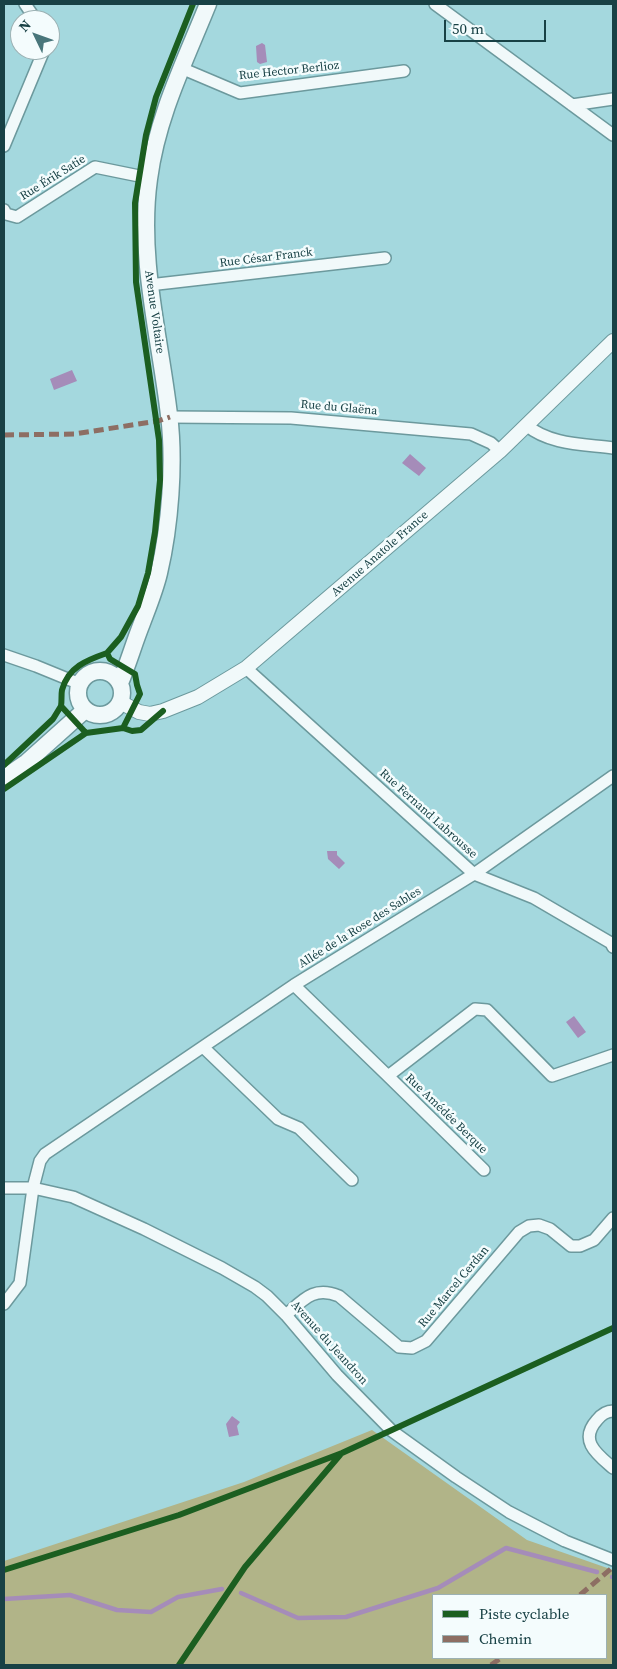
<!DOCTYPE html>
<html>
<head>
<meta charset="utf-8">
<style>
  body { margin:0 }
  #map { position:relative; width:617px; height:1669px; overflow:hidden; background:#a4d8de; font-family:"Source Serif 4",serif }
  canvas { display:block }
  .frame { position:absolute; inset:0; border:5px solid #184145; pointer-events:none }
  .legend { position:absolute; left:432px; top:1594px; width:175px; height:65px; box-sizing:border-box; background:#f4fcfd; border:1px solid #9cb1b3; margin:0; padding:6px 9px; list-style:none; font-size:15px; color:#184145 }
  .legend li { display:flex; align-items:center; gap:10px; height:25px }
  .legend b { width:25px; border:1px solid #9cb1b3 }
  .north { position:absolute; left:10px; top:10px; width:50px; height:50px; box-sizing:border-box; background:#f4fcfd; border:1px solid #9cb1b3; border-radius:50%; rotate:312deg; font-size:14px; font-weight:700; line-height:20px; text-align:center; color:#184145 }
  .north::after { content:''; display:block; margin:auto; width:18px; height:22px; background:#49767b; clip-path:polygon(50% 0,100% 100%,50% 72%,0 100%) }
  .scale { position:absolute; left:444px; top:20px; width:102px; height:22px; box-sizing:border-box; border:2px solid #184145; border-top:0; padding-left:6px; font-size:15px; line-height:18px; white-space:nowrap; color:#184145; -webkit-text-stroke:4px #f4fcfd; paint-order:stroke }
</style>
</head>
<body>
<div id="map">
<canvas width="617" height="1669"></canvas>
<div class="frame"></div>
<ul class="legend">
<li><b style="height:6px;background:#1b5e20"></b>Piste cyclable</li>
<li><b style="height:6px;background:#8d6e63"></b>Chemin</li>
</ul>
<div class="north">N</div>
<div class="scale">50 m</div>
</div>
<script>
const ctx = document.querySelector('canvas').getContext('2d');
ctx.lineJoin = 'round';
function fillPath(path, color) { ctx.fillStyle = color; ctx.fill(path, 'evenodd'); }
function stroke(path, color, width, dash) { ctx.strokeStyle = color; ctx.lineWidth = width; ctx.lineCap = dash ? 'butt' : 'round'; ctx.setLineDash(dash || []); ctx.stroke(path); }
function drawText(font, color, halo, rows, align = 'center') {
  ctx.font = font + ' "Source Serif 4",serif'; ctx.lineWidth = 5; ctx.setLineDash([]); ctx.textBaseline = 'middle'; ctx.strokeStyle = halo; ctx.fillStyle = color; for (const [text, x, y, turn = 0] of rows) {
    ctx.save(); ctx.translate(x, y); ctx.rotate((+turn || 0) * Math.PI / 180); ctx.textAlign = isNaN(turn) ? turn : align; if (halo) ctx.strokeText(text, 0, 0); ctx.fillText(text, 0, 0); ctx.restore();
  }
}
const forest = new Path2D(`
  M 372,1430 L 527,1540 L 613,1570 L 613,1665 L 4,1665 L 4,1561 L 244,1482 ZM 433,1595 L 606,1595 L 606,1658 L 433,1658 Z`);
const water = new Path2D(`
  M 262,43 L 265,45 L 267,62 L 260,64 L 257,62 L 256,46 Z
  M 72,370 L 77,381 L 54,390 L 50,379 Z
  M 410,454 L 426,468 L 419,476 L 402,463 Z
  M 327,851 L 337,851 L 337,855 L 345,863 L 339,869 L 328,859 Z
  M 574,1016 L 586,1032 L 578,1038 L 566,1022 Z
  M 232,1416 L 240,1422 L 237,1426 L 239,1435 L 229,1437 L 226,1424 Z`);
const stream = new Path2D(`
  M 612,1577 L 613,1577
  M 241,1593 L 298,1618 L 346,1617 L 438,1588 L 506,1548 L 597,1572
  M 4,1599 L 70,1595 L 117,1610 L 151,1612 L 178,1597 L 222,1589`);
const minor = new Path2D(`
  M 25,4 L 36,20
  M 435,4 L 613,135
  M 181,68 L 240,93 L 404,71
  M 572,105 L 613,99
  M 4,146 L 44,50
  M 4,210 L 6,214 L 17,217 L 95,167 L 149,178
  M 149,285 L 385,258
  M 170,417 L 291,418 L 471,434 L 491,443 L 500,451
  M 526,425 C 550,445 584,444 613,448
  M 4,655 L 36,666 L 80,684
  M 246,668 L 474,874 L 534,898 L 611,943 L 613,947
  M 294,985 L 388,1076 L 475,1009 L 487,1010 L 552,1076 L 613,1055
  M 203,1047 L 278,1119 L 299,1128 L 352,1180
  M 388,1076 L 484,1170
  M 4,1188 L 33,1188 L 73,1197 L 144,1229 L 222,1268 L 255,1287 L 267,1296 L 286,1315 L 337,1375 L 392,1431 L 456,1477 L 509,1512 L 565,1541 L 613,1560
  M 4,1304 L 20,1283 L 33,1188 L 40,1161 L 45,1154 L 294,985 L 474,874 L 613,776
  M 286,1315 C 304,1299 314,1286 339,1296 L 399,1347 L 412,1348 L 426,1341 L 519,1232 L 529,1226 L 539,1225 L 550,1229 L 571,1246 L 580,1246 L 594,1240 L 613,1218
  M 613,1411 C 607,1411 601,1415 597,1420 C 578,1441 598,1455 613,1468`);
const tertiary = new Path2D(`
  M 120,702 L 139,712 L 150,714 L 163,711 L 198,697 L 246,668 L 500,451 L 613,341`);
const secondary = new Path2D(`
  M78 693a22 22 0 1 1 44 0a22 22 0 1 1-44 0Z
  M 120,683 C 128,664 134,643 142,623 C 148,607 155,590 159,573 C 170,526 175,463 169,415 C 160,337 138,259 149,179 C 157,117 185,61 208,4
  M 4,778 L 27,762 L 85,710`);
const quiet = new Path2D(`
  M 4,435 L 74,434 L 158,421 L 170,417
  M 580,1595 L 613,1567
  M 491,1665 L 501,1658`);
const cycleway = new Path2D(`
  M 107,653 L 121,637 L 138,606 L 148,573 L 155,532 L 160,480 L 159,440 L 136,282 L 135,203 L 146,135 L 156,97 L 193,4
  M 123,728 L 140,694 L 137,685 L 135,674 L 110,659 L 107,653 C 87,660 68,667 62,690 C 61,695 62,701 61,706 L 86,733 L 123,728 L 132,731 L 141,730 L 163,711
  M 4,765 L 53,719 L 61,706
  M 4,789 L 86,733
  M 4,1570 L 179,1515 L 342,1453 L 613,1328
  M 179,1665 L 245,1567 L 340,1455`);
const streetNames = [
  ["Rue Hector Berlioz",289,71,-6],
  ["Rue Érik Satie",53,178,-32],
  ["Rue César Franck",266,258,-7],
  ["Avenue Voltaire",154,312,82],
  ["Rue du Glaëna",339,408,5],
  ["Avenue Anatole France",380,554,-41],
  ["Rue Fernand Labrousse",428,814,42],
  ["Allée de la Rose des Sables",360,928,-32],
  ["Rue Amédée Berque",446,1114,44],
  ["Rue Marcel Cerdan",454,1287,-50],
  ["Avenue du Jeandron",329,1343,48]
];
fillPath(forest, '#b1b488');
fillPath(water, '#a58cb9');
stroke(stream, '#a58cb9', 4.5);
stroke(minor, '#6c999d', 14);
stroke(tertiary, '#6c999d', 16);
stroke(secondary, '#6c999d', 19);
stroke(minor, '#f1f9fa', 11);
stroke(tertiary, '#f1f9fa', 14);
stroke(secondary, '#f1f9fa', 16);
stroke(quiet, '#8d6e63', 5, [10, 5]);
stroke(cycleway, '#1b5e20', 6);
drawText('12px', '#184145', '#f4fcfd', streetNames);
</script>
</body>
</html>
